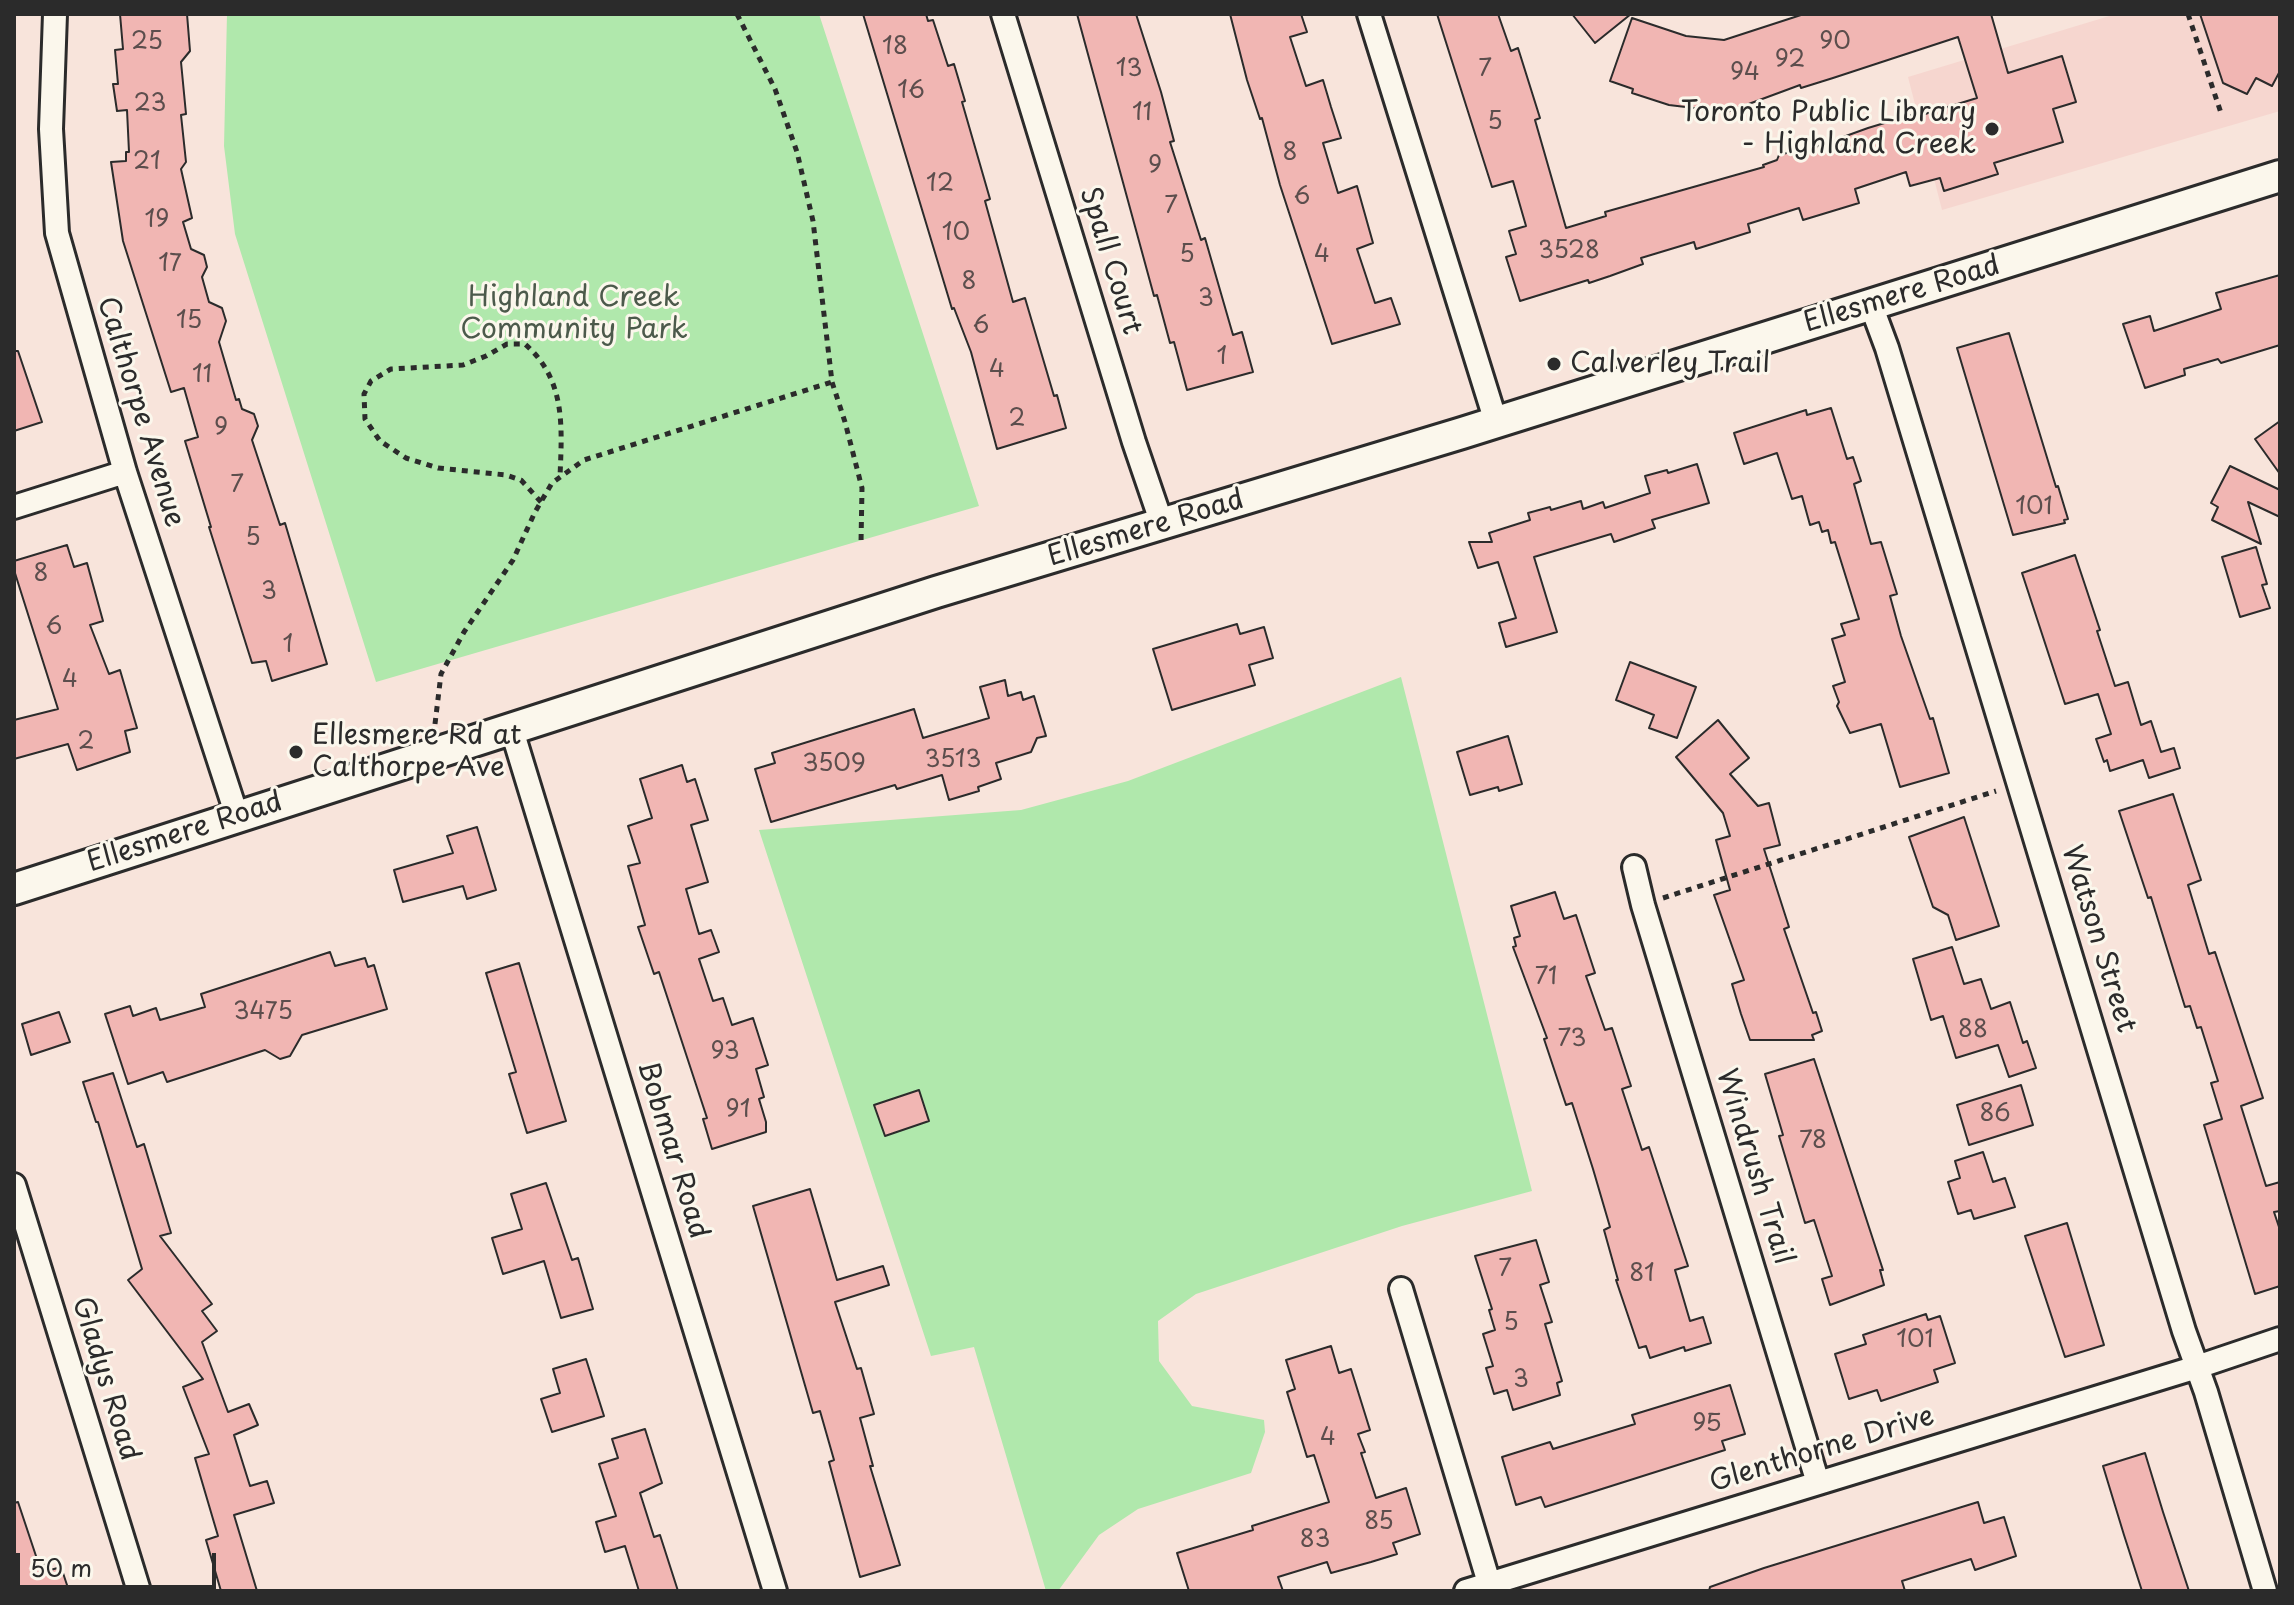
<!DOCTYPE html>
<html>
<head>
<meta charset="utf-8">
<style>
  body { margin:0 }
  #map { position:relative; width:2294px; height:1605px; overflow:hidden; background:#f8e4db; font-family:"Playpen Sans",sans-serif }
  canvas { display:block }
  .frame { position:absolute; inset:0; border:16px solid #2b2b2b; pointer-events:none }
  .scale { position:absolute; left:16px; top:1553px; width:200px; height:36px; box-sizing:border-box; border:4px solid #2b2b2b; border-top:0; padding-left:10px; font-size:24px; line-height:28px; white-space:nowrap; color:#2b2b2b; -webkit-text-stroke:6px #fbf7ec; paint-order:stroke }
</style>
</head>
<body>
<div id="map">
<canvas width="2294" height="1605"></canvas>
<div class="frame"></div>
<div class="scale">50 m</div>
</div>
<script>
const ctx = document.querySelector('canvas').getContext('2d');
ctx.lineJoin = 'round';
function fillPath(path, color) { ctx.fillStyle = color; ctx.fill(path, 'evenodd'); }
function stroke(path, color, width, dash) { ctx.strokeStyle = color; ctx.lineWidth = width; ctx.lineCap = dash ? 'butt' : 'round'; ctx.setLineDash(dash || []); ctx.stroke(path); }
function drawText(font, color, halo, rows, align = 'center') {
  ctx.font = font + ' "Playpen Sans",sans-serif'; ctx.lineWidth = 6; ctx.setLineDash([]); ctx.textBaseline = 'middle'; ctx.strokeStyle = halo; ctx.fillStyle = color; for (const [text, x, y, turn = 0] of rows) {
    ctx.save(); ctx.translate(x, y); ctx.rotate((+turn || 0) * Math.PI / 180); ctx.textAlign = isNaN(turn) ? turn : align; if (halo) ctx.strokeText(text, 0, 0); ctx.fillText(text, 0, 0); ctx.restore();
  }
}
const built = new Path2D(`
  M 2116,14 L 2280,14 L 2280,111 L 1942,210 L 1908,77 Z`);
const green = new Path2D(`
  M 227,14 L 819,14 L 979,506 L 376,682 L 235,234 L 224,146 Z
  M 1401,677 L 1532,1191 L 1402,1226 L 1196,1294 L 1158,1321 L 1159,1361 L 1192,1406 L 1264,1420 L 1265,1432 L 1251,1473 L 1138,1509 L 1099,1535 L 1058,1591 L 1046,1591 L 974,1347 L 931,1356 L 759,830 L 1021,810 L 1128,781 Z`);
const building = new Path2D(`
  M 120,14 L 187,14 L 190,51 L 181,62 L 186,114 L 181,115 L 186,162 L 181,169 L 192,218 L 183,222 L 191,249 L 204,255 L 207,267 L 202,277 L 209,302 L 222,308 L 226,321 L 219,342 L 236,400 L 239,399 L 242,409 L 254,414 L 258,426 L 252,440 L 280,525 L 285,523 L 327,664 L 272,681 L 266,661 L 252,663 L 209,527 L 211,527 L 185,441 L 198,437 L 184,388 L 171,392 L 123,241 L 111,162 L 126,161 L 126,152 L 129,152 L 127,110 L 117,111 L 113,84 L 118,84 L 115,50 L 123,49 Z
  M 863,14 L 926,14 L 928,21 L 933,20 L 948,66 L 954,64 L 965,101 L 962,102 L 990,199 L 985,201 L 1013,302 L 1025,298 L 1054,396 L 1057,395 L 1066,428 L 997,449 L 971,352 L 954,308 L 952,309 Z
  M 1077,14 L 1136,14 L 1161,92 L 1174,141 L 1170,142 L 1201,240 L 1205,238 L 1233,335 L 1242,332 L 1253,372 L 1187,390 L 1174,342 L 1170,343 L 1157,295 L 1154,296 Z
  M 1230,14 L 1301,14 L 1307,32 L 1290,37 L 1306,86 L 1323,80 L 1331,107 L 1341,138 L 1323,143 L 1338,193 L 1357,186 L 1373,243 L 1357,249 L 1375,303 L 1391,298 L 1400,324 L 1332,344 L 1280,185 L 1262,118 L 1260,119 L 1247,80 Z
  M 1437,14 L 1498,14 L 1511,51 L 1518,48 L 1540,118 L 1535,120 L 1566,228 L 1606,216 L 1605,212 L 1764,167 L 1763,165 L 1777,160 L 1779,155 L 1790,152 L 1796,154 L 1868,128 L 1911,115 L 1912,118 L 1977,98 L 1958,37 L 1833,78 L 1801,88 L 1800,85 L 1727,112 L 1669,105 L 1632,93 L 1633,89 L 1610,81 L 1632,18 L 1686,36 L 1724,40 L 1804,14 L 1991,14 L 2008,73 L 2062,56 L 2076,102 L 2053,109 L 2063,142 L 1994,163 L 1998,174 L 1944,191 L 1940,178 L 1910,186 L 1906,172 L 1855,189 L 1859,203 L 1803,220 L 1799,208 L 1748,224 L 1750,232 L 1696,249 L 1694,242 L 1641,258 L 1643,264 L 1610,276 L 1589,283 L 1588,280 L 1520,301 L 1506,257 L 1516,254 L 1509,231 L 1526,226 L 1513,181 L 1492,187 Z
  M 1572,14 L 1631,14 L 1595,43 Z
  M 2200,14 L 2280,14 L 2280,71 L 2272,86 L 2256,78 L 2247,94 L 2223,83 Z
  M 2280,275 L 2280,345 L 2221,363 L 2218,359 L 2184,369 L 2185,375 L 2145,388 L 2123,324 L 2150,316 L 2154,331 L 2221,309 L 2216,293 Z
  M 2009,333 L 2056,487 L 2058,486 L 2068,519 L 2064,520 L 2065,523 L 2013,535 L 1957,348 Z
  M 14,351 L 18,351 L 42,422 L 14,431 Z
  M 1831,408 L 1847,459 L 1853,457 L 1861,481 L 1854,484 L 1871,544 L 1881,542 L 1897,594 L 1890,596 L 1901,636 L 1930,719 L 1933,718 L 1949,773 L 1900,787 L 1881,724 L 1850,733 L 1837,706 L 1839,702 L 1833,686 L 1845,682 L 1832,639 L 1845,635 L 1841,624 L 1859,619 L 1835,542 L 1831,543 L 1828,530 L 1822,532 L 1819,522 L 1810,525 L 1802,496 L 1792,499 L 1777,453 L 1744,464 L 1734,433 L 1806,410 L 1807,415 Z
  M 2280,421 L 2280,474 L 2255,439 Z
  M 1697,464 L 1709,503 L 1652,520 L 1655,528 L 1614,542 L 1611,534 L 1534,557 L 1557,632 L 1506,647 L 1499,623 L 1516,618 L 1498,562 L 1478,568 L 1469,542 L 1492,542 L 1489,533 L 1530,520 L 1528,513 L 1550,507 L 1551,510 L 1581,501 L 1583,509 L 1603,502 L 1605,508 L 1650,493 L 1645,476 L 1667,470 L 1668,473 Z
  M 2230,466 L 2280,490 L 2280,517 L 2248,502 L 2261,544 L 2212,520 L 2218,507 L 2211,503 Z
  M 67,545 L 74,567 L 87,563 L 103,621 L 90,625 L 109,674 L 120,670 L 137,728 L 125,731 L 130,752 L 77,770 L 68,744 L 14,759 L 14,720 L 58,709 L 14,570 L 14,561 Z
  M 2256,547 L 2267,584 L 2262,585 L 2270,608 L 2240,617 L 2222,557 Z
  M 2075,555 L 2100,630 L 2097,631 L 2115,686 L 2128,682 L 2141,725 L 2151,721 L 2161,752 L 2174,748 L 2180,768 L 2149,778 L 2143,760 L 2110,771 L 2107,760 L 2104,762 L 2096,739 L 2111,734 L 2098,694 L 2065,704 L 2022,573 Z
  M 1237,624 L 1240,634 L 1264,627 L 1273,658 L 1249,665 L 1255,685 L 1172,710 L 1153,649 Z
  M 1630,662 L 1696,687 L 1677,738 L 1649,728 L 1654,715 L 1616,700 Z
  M 1005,680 L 1008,696 L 1021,692 L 1023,700 L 1034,696 L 1046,736 L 1037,738 L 1031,752 L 996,763 L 1001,779 L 978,787 L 979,791 L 949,800 L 942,775 L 897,789 L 895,785 L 771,822 L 755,769 L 775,763 L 772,753 L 914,709 L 923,738 L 989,718 L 980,687 Z
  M 1718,720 L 1749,758 L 1730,774 L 1758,806 L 1769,803 L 1780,845 L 1764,849 L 1789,927 L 1784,929 L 1813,1013 L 1816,1012 L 1822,1031 L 1812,1035 L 1814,1040 L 1750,1040 L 1741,1014 L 1732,984 L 1744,980 L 1714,895 L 1730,890 L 1716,840 L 1730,836 L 1723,813 L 1676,757 Z
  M 1508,736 L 1522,784 L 1499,791 L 1498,787 L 1470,795 L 1457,752 Z
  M 682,765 L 687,782 L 695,779 L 708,820 L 691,825 L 708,882 L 686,889 L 699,934 L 711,930 L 719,952 L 699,959 L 713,1001 L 723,998 L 732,1025 L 753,1018 L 768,1065 L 756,1069 L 764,1097 L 759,1099 L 766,1122 L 766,1132 L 712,1149 L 703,1119 L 707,1118 L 659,972 L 654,974 L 638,927 L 645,925 L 628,866 L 640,863 L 628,826 L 652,818 L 640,779 Z
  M 2173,794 L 2201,880 L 2188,885 L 2209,954 L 2215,952 L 2263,1098 L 2241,1106 L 2266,1186 L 2280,1182 L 2280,1211 L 2274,1212 L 2280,1230 L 2280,1286 L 2255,1294 L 2204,1125 L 2222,1119 L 2211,1083 L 2218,1081 L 2201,1027 L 2197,1028 L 2190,1006 L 2185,1007 L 2151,897 L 2148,898 L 2119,811 Z
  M 1964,817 L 1999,926 L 1956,940 L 1948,915 L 1933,907 L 1909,837 Z
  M 477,827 L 496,890 L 467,899 L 463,886 L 403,902 L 394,870 L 453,853 L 447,836 Z
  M 1555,892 L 1564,919 L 1576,915 L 1595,973 L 1586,976 L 1605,1030 L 1612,1028 L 1631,1086 L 1622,1089 L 1642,1150 L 1649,1147 L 1688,1266 L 1675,1270 L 1690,1321 L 1703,1317 L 1711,1343 L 1685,1351 L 1684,1347 L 1650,1358 L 1646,1346 L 1639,1348 L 1616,1280 L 1618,1280 L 1604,1230 L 1610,1227 L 1593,1169 L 1572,1103 L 1566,1105 L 1544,1039 L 1547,1038 L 1513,947 L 1516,946 L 1514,938 L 1520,936 L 1511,906 Z
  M 1952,947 L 1964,984 L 1981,979 L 1991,1009 L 2010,1002 L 2023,1043 L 2027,1041 L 2036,1068 L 2009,1077 L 1998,1045 L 1956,1058 L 1943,1016 L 1931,1020 L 1913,959 Z
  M 330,952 L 335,966 L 365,958 L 368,967 L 374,965 L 387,1009 L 302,1035 L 290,1056 L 280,1059 L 265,1050 L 167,1082 L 163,1072 L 128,1084 L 105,1014 L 130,1006 L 133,1016 L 156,1008 L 160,1020 L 205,1007 L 201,994 Z
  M 519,963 L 566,1121 L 527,1133 L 509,1074 L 516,1072 L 486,973 Z
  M 59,1012 L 70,1042 L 31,1055 L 22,1024 Z
  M 1814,1059 L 1883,1270 L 1880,1270 L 1884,1285 L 1830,1305 L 1822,1279 L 1832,1276 L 1814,1220 L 1805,1223 L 1779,1136 L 1783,1135 L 1765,1074 Z
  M 113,1073 L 137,1147 L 144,1144 L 171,1233 L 160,1236 L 212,1304 L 202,1311 L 217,1331 L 202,1342 L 228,1412 L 249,1404 L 258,1425 L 234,1435 L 250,1486 L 267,1481 L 274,1503 L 234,1515 L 257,1591 L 221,1591 L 206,1540 L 218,1536 L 195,1458 L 209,1454 L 183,1387 L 203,1379 L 128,1280 L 142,1269 L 98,1122 L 96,1122 L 83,1082 Z
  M 2021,1085 L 2033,1125 L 1969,1145 L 1957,1105 Z
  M 919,1090 L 929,1121 L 885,1136 L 874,1105 Z
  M 1983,1152 L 1993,1182 L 2005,1178 L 2015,1207 L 1974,1219 L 1971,1210 L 1958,1214 L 1948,1182 L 1960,1178 L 1955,1161 Z
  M 546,1183 L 572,1260 L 578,1258 L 593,1309 L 561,1318 L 544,1261 L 503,1274 L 492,1238 L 522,1229 L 511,1194 Z
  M 810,1189 L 837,1280 L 883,1266 L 889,1285 L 835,1302 L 857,1369 L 861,1368 L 874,1414 L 860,1418 L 873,1466 L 870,1466 L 900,1565 L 860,1577 L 829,1462 L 834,1460 L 820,1411 L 813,1413 L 753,1206 Z
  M 2067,1223 L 2104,1345 L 2065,1357 L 2025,1236 Z
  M 1536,1240 L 1549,1282 L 1540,1285 L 1552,1322 L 1545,1324 L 1562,1381 L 1557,1383 L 1560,1395 L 1513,1410 L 1507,1390 L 1494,1394 L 1486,1368 L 1493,1366 L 1483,1334 L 1495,1330 L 1489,1310 L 1492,1309 L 1475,1256 Z
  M 1926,1314 L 1928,1320 L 1940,1316 L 1955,1363 L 1934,1370 L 1938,1382 L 1881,1401 L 1877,1390 L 1849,1399 L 1835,1354 L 1866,1344 L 1863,1335 Z
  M 1331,1346 L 1339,1373 L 1351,1369 L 1370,1430 L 1358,1434 L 1365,1452 L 1361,1453 L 1376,1498 L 1406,1488 L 1420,1534 L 1393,1543 L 1397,1554 L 1371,1562 L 1331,1573 L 1327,1562 L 1278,1577 L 1283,1591 L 1189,1591 L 1177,1553 L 1253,1530 L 1252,1526 L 1329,1502 L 1314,1455 L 1307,1457 L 1287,1392 L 1295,1389 L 1286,1360 Z
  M 586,1359 L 604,1416 L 552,1432 L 541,1399 L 560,1393 L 553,1369 Z
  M 1730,1385 L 1745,1434 L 1722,1441 L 1725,1450 L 1545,1507 L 1541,1497 L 1516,1505 L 1502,1457 L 1550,1442 L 1553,1449 L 1635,1424 L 1632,1415 Z
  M 645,1429 L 662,1483 L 640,1493 L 654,1537 L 660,1535 L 678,1591 L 639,1591 L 625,1546 L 605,1552 L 596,1522 L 616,1516 L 599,1464 L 618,1458 L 612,1439 Z
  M 2145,1453 L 2163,1512 L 2189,1591 L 2142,1591 L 2124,1535 L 2103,1466 Z
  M 18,1502 L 37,1559 L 42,1558 L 47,1571 L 61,1567 L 69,1591 L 14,1591 L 14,1503 Z
  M 1978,1502 L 1984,1523 L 2004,1517 L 2016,1556 L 1975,1570 L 1971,1559 L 1902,1581 L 1905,1591 L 1709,1591 L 1710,1587 L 1764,1568 Z`);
const path = new Path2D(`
  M 737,14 L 775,89 L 797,152 L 813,221 L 832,382 L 845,422 L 862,488 L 861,543
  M 2188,14 L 2222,116
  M 541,502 L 521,480 L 506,475 L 438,468 L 406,458 L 380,441 L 365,419 L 364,394 L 371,381 L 391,369 L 463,365 L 486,356 L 507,344 L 525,344 C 566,380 562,426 560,477
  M 435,724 L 441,674 L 464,632 L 513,560 L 535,512 L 552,483 L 584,460 L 832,382
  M 1663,898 L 1996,791`);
const street = new Path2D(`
  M 55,14 L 51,129 L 57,233 L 125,472 L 237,816
  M 1003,14 L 1134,442 L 1162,524
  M 1369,14 L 1496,422
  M 1871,305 L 1887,348 L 2184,1331 L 2206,1392 L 2265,1591
  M 14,507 L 125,472
  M 511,727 L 775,1591
  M 1634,867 L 1643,905 L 1818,1483
  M 14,1185 L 139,1591
  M 1401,1289 L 1489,1583
  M 1466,1591 L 2197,1367 L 2280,1339`);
const secondary = new Path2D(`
  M 14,889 L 936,592 L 1462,433 L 2280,176`);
const markers = [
  [1992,129,8,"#2b2b2b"],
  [1554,364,8,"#2b2b2b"],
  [296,752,8,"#2b2b2b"]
];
const numberNames = [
  ["25",147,42],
  ["90",1835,42],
  ["18",895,47],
  ["92",1790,60],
  ["13",1129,69],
  ["7",1485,69],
  ["94",1745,73],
  ["16",911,91],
  ["23",150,104],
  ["11",1142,113],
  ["5",1495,122],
  ["8",1290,153],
  ["21",147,162],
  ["9",1155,166],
  ["12",940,184],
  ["6",1302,197],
  ["7",1171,206],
  ["19",157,220],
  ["10",956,233],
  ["3528",1569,251],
  ["5",1187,255],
  ["4",1322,255],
  ["17",170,264],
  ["8",969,282],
  ["3",1206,299],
  ["15",189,321],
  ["6",981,326],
  ["1",1222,357],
  ["4",997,370],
  ["11",202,375],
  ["2",1017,419],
  ["9",221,428],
  ["7",237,485],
  ["101",2034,507],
  ["5",253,538],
  ["8",41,574],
  ["3",269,592],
  ["6",54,627],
  ["1",288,645],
  ["4",70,680],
  ["2",86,742],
  ["3513",953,760],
  ["3509",834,764],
  ["71",1546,977],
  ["3475",263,1012],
  ["88",1973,1030],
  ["73",1572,1039],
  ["93",725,1052],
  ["91",738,1110],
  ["86",1995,1114],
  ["78",1813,1141],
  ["7",1505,1269],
  ["81",1642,1274],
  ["5",1511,1323],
  ["101",1915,1340],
  ["3",1521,1380],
  ["95",1707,1424],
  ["4",1328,1438],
  ["85",1379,1522],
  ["83",1315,1540]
];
const poiNames = [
  ["Toronto Public Library",1976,113,"right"],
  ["- Highland Creek",1976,145,"right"],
  ["Calverley Trail",1570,364],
  ["Ellesmere Rd at",312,736],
  ["Calthorpe Ave",312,768]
];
const streetNames = [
  ["Spall Court",1110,261,73],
  ["Ellesmere Road",1902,295,-17],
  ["Calthorpe Avenue",140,412,73],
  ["Ellesmere Road",1146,529,-17],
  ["Ellesmere Road",185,833,-18],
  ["Watson Street",2098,939,73],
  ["Bobmar Road",672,1150,73],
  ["Windrush Trail",1754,1167,73],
  ["Gladys Road",105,1379,73],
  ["Glenthorne Drive",1822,1450,-17]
];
const parkNames = [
  ["Highland Creek",574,298],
  ["Community Park",574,330]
];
fillPath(built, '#f6d6cf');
fillPath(green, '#b0e8ac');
fillPath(building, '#f1b6b3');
stroke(building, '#2b2b2b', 2);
stroke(street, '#2b2b2b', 28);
stroke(secondary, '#2b2b2b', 36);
stroke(path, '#2b2b2b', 5, [6, 6]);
stroke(street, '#fbf7ec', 22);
stroke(secondary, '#fbf7ec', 30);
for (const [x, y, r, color] of markers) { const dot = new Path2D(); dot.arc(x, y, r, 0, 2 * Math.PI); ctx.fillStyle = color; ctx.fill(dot); stroke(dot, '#fbf7ec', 3); }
drawText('24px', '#5c4e4d', null, numberNames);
drawText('28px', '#2b2b2b', '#fbf7ec', poiNames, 'left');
drawText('28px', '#2b2b2b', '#fbf7ec', streetNames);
drawText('28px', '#4c5a4b', '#fbf7ec', parkNames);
</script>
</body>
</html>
